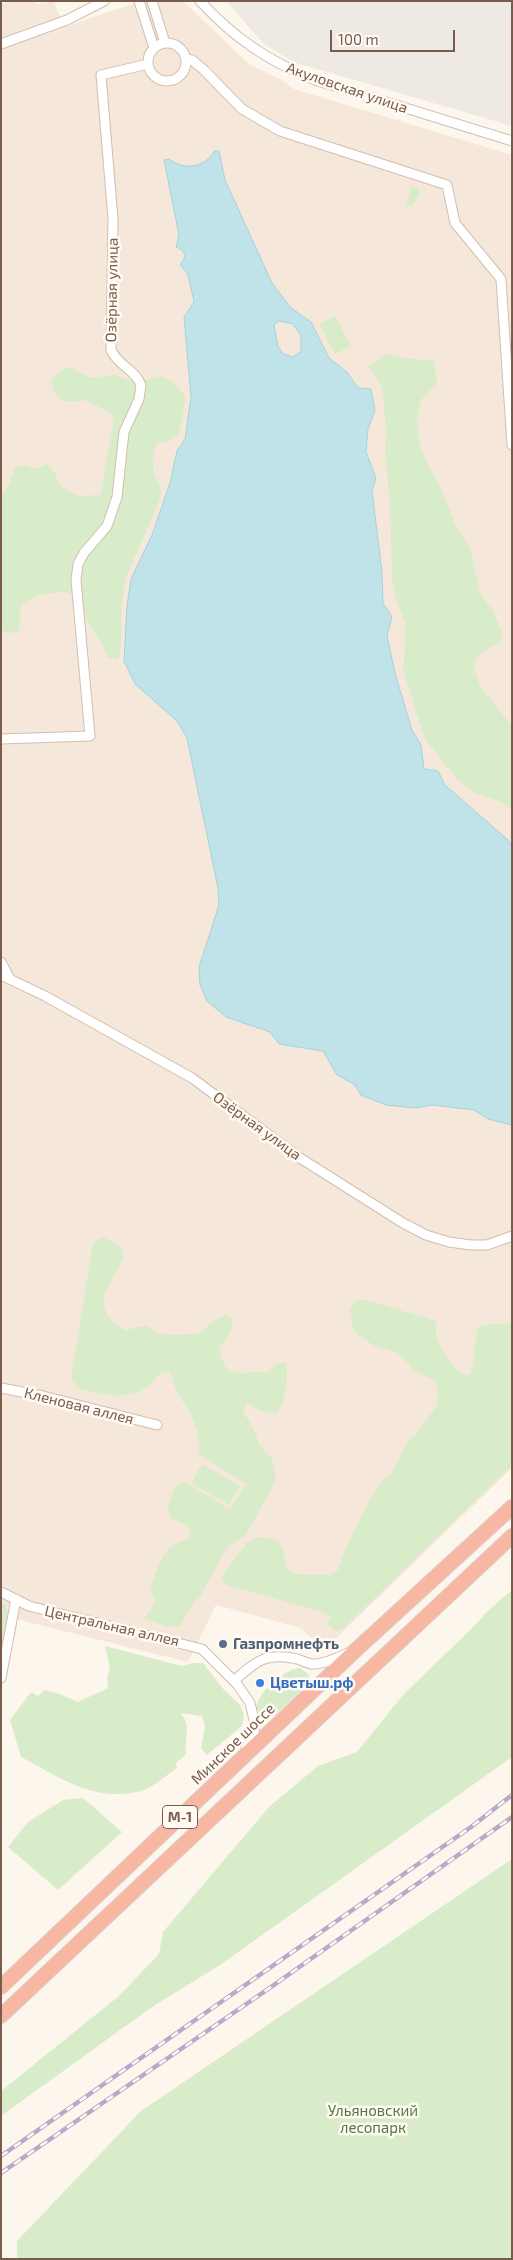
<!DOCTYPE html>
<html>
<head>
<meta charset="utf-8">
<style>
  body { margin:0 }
  #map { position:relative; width:513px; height:2260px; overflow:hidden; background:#fdf6ec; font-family:"Exo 2",sans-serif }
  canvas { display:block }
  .frame { position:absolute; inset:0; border:2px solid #7a5c4d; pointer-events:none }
  .scale { position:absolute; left:330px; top:30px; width:125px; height:22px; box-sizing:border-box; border:2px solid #7a5c4d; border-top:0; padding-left:6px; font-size:15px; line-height:18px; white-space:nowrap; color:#7a5c4d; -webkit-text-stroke:4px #fffaf3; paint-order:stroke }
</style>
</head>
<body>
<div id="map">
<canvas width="513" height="2260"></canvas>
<div class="frame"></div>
<div class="scale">100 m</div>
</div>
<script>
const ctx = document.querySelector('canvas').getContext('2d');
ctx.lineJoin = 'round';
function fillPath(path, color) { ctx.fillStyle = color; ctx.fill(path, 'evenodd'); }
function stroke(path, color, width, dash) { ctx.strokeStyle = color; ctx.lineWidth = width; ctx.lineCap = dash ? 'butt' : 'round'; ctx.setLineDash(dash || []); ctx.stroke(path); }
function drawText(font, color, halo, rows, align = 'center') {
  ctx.font = font + ' "Exo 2",sans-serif'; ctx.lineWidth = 5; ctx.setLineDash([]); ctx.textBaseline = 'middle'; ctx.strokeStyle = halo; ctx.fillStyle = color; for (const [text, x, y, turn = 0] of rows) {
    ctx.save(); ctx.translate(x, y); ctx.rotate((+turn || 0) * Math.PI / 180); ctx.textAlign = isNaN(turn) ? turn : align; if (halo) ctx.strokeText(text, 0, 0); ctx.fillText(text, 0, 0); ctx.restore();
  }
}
const residential = new Path2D(`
  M 9,1 L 36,1 L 37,4 L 54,1 L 60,19 L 1,40 L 1,4 Z
  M 134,1 L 183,1 L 250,65 L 284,81 L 294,89 L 512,155 L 512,1468 L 325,1649 L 300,1628 L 216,1605 L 188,1662 L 16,1619 L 1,1694 L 1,49 L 135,3 Z`);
const industrial = new Path2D(`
  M 226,1 L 512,1 L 512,126 L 293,62 L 263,43 Z`);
const green = new Path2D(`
  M 412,186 L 418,188 L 420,196 L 415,200 L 413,205 L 405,207 Z
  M 335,316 L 351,346 L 335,354 L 319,324 Z
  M 388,354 L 410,359 L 434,361 L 437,383 L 421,400 L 417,423 L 420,446 L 429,467 L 440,486 L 457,529 L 470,548 L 480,593 L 493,611 L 502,633 L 500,643 L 484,651 L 476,658 L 474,668 L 480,686 L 512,726 L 512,809 L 499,801 L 477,794 L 456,778 L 425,739 L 403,670 L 405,646 L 405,622 L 396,601 L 392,578 L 390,503 L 385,453 L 386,429 L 382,386 L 368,366 Z
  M 69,367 L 90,378 L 114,375 L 137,382 L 159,376 L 171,380 L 186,397 L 179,434 L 169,441 L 157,443 C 152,455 151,466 156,478 C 160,486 162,488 161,497 L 126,577 L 122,604 L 121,650 L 118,659 L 107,657 C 103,643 98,638 90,626 C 84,617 85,602 75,595 C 63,588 26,595 21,608 C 19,614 20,625 19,632 L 7,633 L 1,630 L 1,493 L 7,490 L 15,468 L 25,465 L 37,469 L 47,464 L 55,473 L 59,484 L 68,491 L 78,496 L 101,495 L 114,417 C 105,408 95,406 84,400 C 64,405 54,401 51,380 L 59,371 Z
  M 103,1237 L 121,1247 L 124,1257 C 110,1288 85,1305 126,1330 L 147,1325 C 164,1340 178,1333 198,1334 L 215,1320 L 225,1315 L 233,1320 L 231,1331 L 219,1348 C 226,1384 240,1370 268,1372 L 276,1364 L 286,1362 C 289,1376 285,1401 278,1413 C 265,1414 258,1411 248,1402 L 243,1412 C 247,1418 251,1424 254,1430 C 260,1443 257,1447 271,1456 L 276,1477 L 272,1488 L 246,1535 L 227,1547 L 201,1595 L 194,1603 L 180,1626 L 168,1627 L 144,1618 L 151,1610 L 155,1600 L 150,1590 C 161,1561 159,1547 191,1538 L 189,1527 L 170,1517 L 168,1506 L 175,1486 L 184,1482 L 230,1509 L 246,1484 L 199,1454 L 198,1433 L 190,1412 L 177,1393 L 170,1371 L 159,1374 C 143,1403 104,1397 78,1388 L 71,1379 L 93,1242 Z
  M 357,1300 L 367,1300 L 436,1321 C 433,1343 447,1356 459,1373 L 470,1375 C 476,1360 473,1344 478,1328 L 483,1325 L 512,1323 L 512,1465 L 343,1629 L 335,1631 L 326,1622 L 331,1617 L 322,1612 L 226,1585 L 222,1580 L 223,1574 L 247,1543 L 258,1537 L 270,1538 L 280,1543 L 284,1554 L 286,1566 L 294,1574 L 329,1575 L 338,1570 L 346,1547 L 370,1499 L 383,1480 L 392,1473 L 408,1441 L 417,1433 L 437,1405 L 438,1392 L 435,1381 L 414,1370 L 398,1353 L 373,1345 L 354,1332 L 349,1309 Z
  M 202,1464 L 240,1486 L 229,1505 L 191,1483 Z
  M 512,1590 L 512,1757 L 220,1965 L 152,2007 L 1,2116 L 1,2091 L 119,1996 L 159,1954 L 163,1932 L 270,1806 L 318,1766 L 357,1752 L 403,1695 L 470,1630 L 490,1609 Z
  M 1,1601 C 14,1611 4,1634 1,1647 Z
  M 105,1646 L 182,1666 L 193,1663 L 203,1663 L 224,1690 L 240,1705 L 244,1715 L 242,1726 L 207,1755 L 201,1748 L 205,1726 L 202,1716 L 181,1713 C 192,1729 184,1736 186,1754 L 176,1763 L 177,1768 C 166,1775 153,1788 141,1791 C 95,1803 60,1778 21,1757 L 10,1720 L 31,1692 L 38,1696 L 45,1690 L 57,1693 L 78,1702 L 108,1688 L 107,1678 L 110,1667 Z
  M 300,1668 L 309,1675 L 306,1686 L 276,1714 L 271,1717 L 262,1716 L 256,1708 C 258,1692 285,1669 300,1668 Z
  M 83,1798 L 122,1832 L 58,1890 L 8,1847 L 28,1822 L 63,1800 Z
  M 512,1859 L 512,2259 L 17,2259 L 17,2241 L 141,2111 Z`);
const water = new Path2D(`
  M 215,151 L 219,151 L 225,180 L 272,283 L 290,307 L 311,322 L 329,358 L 347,372 L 358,388 L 371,389 L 375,411 L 368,429 L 366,452 L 376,478 L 372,491 L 382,572 L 383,603 L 392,617 L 387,636 L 395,673 L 412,730 L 421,745 L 424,769 L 438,771 L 445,785 L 508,840 L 512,846 L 512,1125 L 488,1119 L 474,1110 L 432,1105 L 415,1108 L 386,1105 L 361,1095 L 354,1084 L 337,1075 L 323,1051 L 279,1044 L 270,1032 L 226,1017 L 207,1001 L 200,985 L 199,967 L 219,905 L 218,888 L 187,738 L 177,721 L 135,684 L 124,661 L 127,606 L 131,579 L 152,535 L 170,483 L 177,451 L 185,439 L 191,397 L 184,317 L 194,302 L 188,275 L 180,264 C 187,258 186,250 176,247 L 179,235 L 164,160 L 169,159 C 185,171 204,168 215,151 ZM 279,321 L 293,324 L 301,336 L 301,351 L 293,357 L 283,354 L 278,346 L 274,325 Z`);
const minor = new Path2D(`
  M 139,1 L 154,48
  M 152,1 L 165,43
  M 200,1 C 234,38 268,61 315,80 L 512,141
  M148 62a19 19 0 1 1 38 0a19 19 0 1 1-38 0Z
  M 1,44 L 67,20 L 104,1
  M 186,59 L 192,60 L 204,70 L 242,109 L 280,131 L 447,185 L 455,223 L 501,279 L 512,445
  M 1,739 L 90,736 L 76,580 L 78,564 L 84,553 L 107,526 L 117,497 L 124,432 L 139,399 L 141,385 C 135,369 118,366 111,350 L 113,219 L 101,75 L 148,64
  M 1,962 L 9,977
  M 1,975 L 45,996 L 192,1078 L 300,1158 L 403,1223 L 426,1235 L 449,1242 L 471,1245 L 487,1245 L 512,1236
  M 1,1388 L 43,1396 L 157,1425
  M 1,1592 L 29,1606 L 202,1649 L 237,1684 L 250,1703 L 255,1724 L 254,1733 L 246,1749
  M 1,1678 L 16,1599
  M 234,1681 C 256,1661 266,1652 297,1659 C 304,1661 309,1665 316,1664 C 328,1663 339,1657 350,1652`);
const highway = new Path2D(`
  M 1,1987 L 358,1648 L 512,1507
  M 1,2016 L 512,1536`);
const rail = new Path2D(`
  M 1,2156 L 471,1827 L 512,1795
  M 1,2173 L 271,1987 L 512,1817`);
const markers = [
  [223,1644,5,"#5c6f8a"],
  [260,1683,5,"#3f7fe0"]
];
const shields = [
  [180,1817,35]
];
const shieldNames = [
  ["М-1",180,1817]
];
const streetNames = [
  ["Акуловская улица",347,88,19],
  ["Озёрная улица",112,290,-89],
  ["Озёрная улица",257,1126,36],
  ["Кленовая аллея",79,1406,14],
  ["Центральная аллея",112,1626,13],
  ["Минское шоссе",233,1744,-44]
];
const serviceNames = [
  ["Газпромнефть",233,1644]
];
const shopNames = [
  ["Цветыш.рф",270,1683]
];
const parkNames = [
  ["Ульяновский",373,2111],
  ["лесопарк",373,2128]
];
fillPath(residential, '#f5e8da');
fillPath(industrial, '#efe9e4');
fillPath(green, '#d8ecc9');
fillPath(water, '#bfe3e8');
stroke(water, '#a5d3da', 1);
stroke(minor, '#d1beb0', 11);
stroke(highway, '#dad1cd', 16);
stroke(minor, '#fff', 9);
stroke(highway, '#f7b7a3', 14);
stroke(rail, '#b9a8c9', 4.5);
stroke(rail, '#fffaf3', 2.5, [8]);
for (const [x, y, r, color] of markers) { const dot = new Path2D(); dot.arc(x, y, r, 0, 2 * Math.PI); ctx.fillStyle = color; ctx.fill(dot); stroke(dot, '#fffaf3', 2); }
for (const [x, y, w] of shields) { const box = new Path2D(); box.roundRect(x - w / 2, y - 11.5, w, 23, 4); ctx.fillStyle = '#fffaf3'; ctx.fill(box); stroke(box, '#7a5c4d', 1); }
drawText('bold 14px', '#7a5c4d', null, shieldNames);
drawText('15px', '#7a5c4d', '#fffaf3', streetNames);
drawText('bold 15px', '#4e5e75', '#fffaf3', serviceNames, 'left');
drawText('bold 15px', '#366cbe', '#fffaf3', shopNames, 'left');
drawText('15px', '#537a41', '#fffaf3', parkNames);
</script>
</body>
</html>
